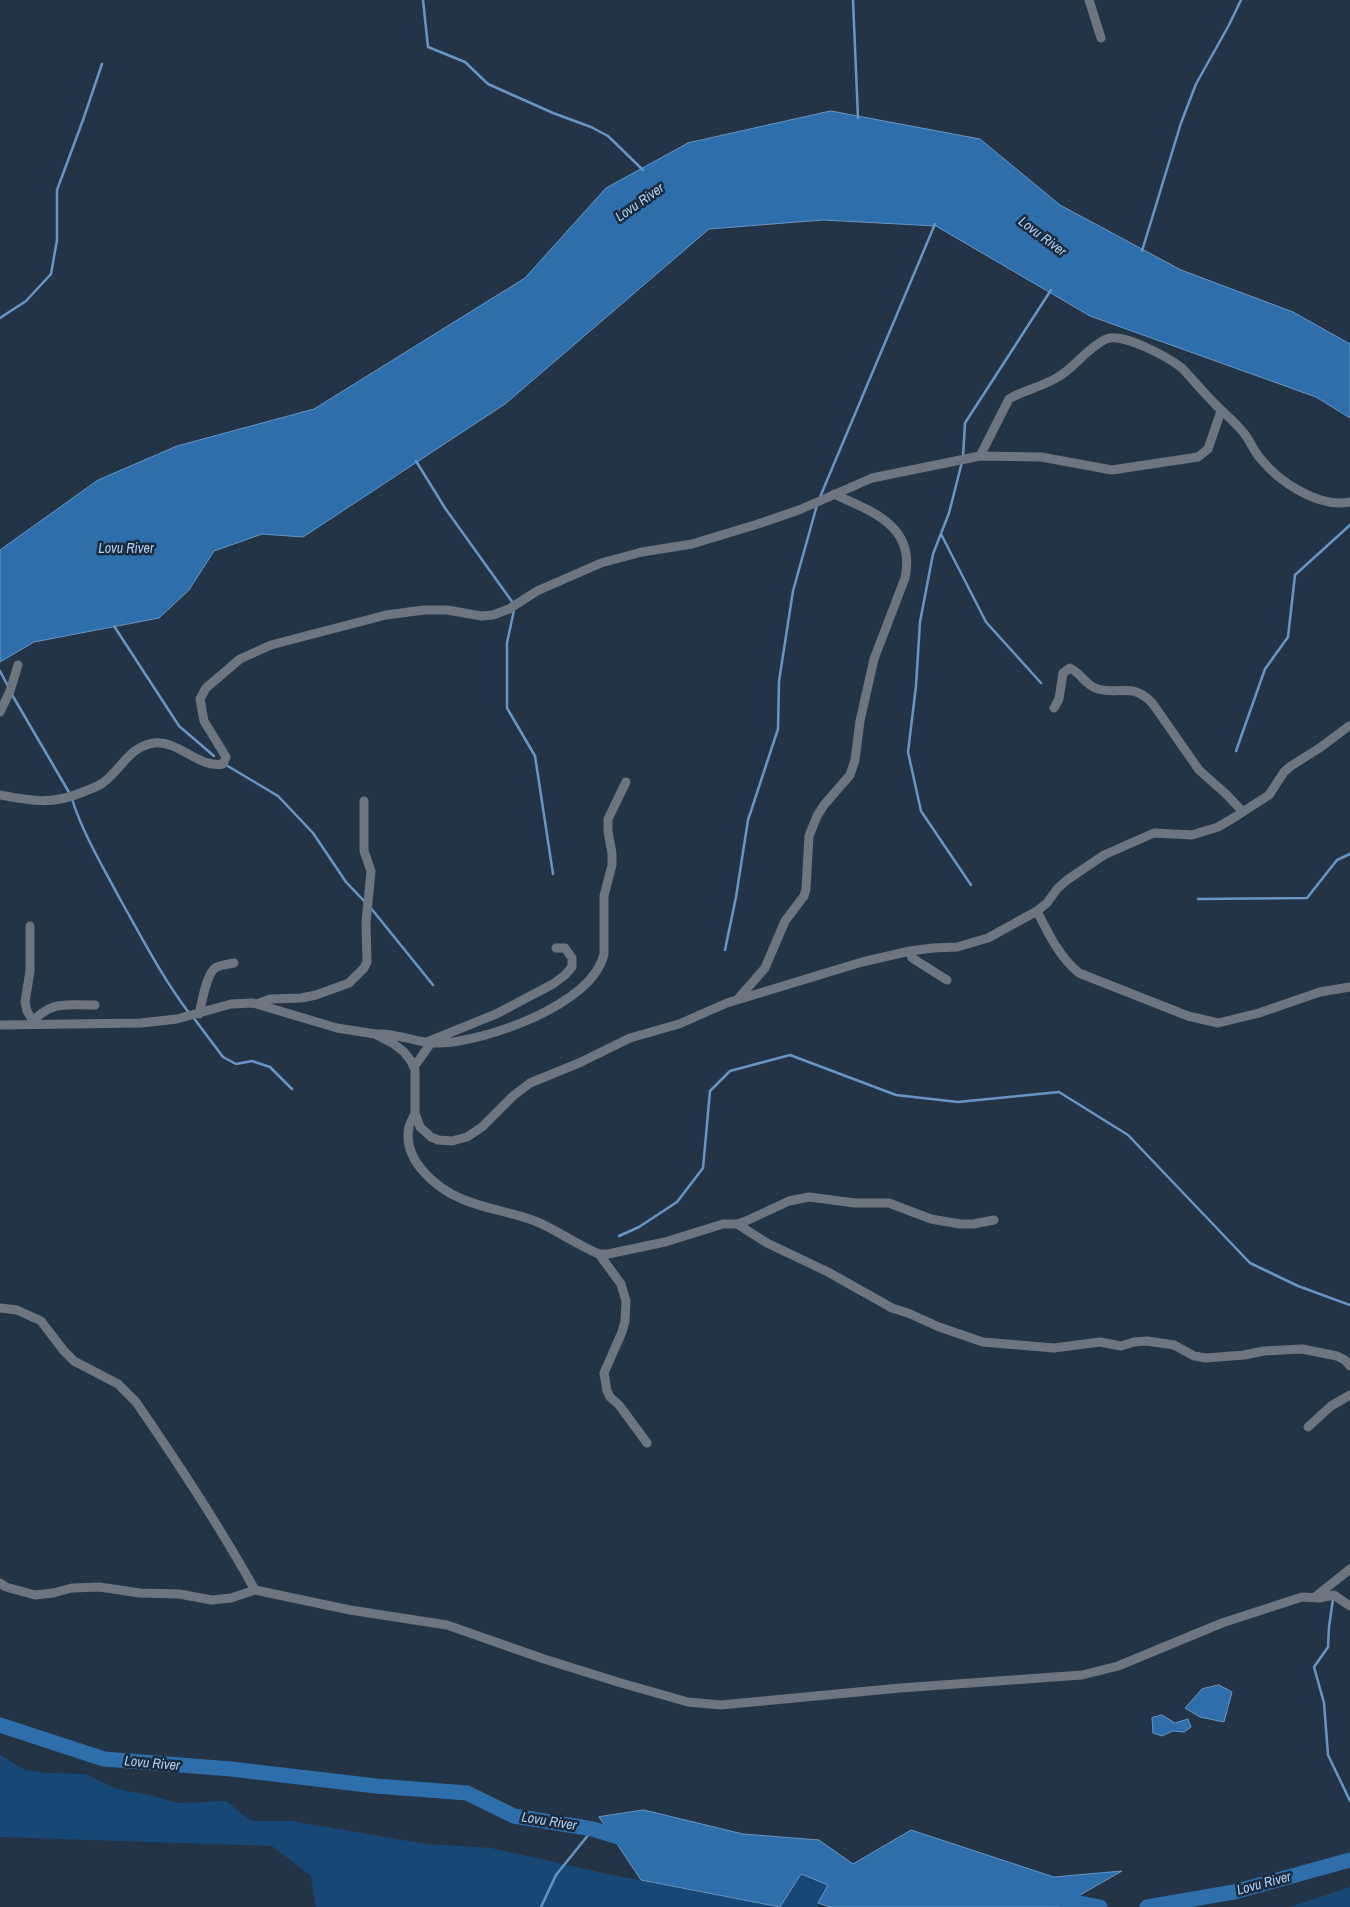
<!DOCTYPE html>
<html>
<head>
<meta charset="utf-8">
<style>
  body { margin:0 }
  canvas { display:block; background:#233447 }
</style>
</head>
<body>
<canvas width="1350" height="1907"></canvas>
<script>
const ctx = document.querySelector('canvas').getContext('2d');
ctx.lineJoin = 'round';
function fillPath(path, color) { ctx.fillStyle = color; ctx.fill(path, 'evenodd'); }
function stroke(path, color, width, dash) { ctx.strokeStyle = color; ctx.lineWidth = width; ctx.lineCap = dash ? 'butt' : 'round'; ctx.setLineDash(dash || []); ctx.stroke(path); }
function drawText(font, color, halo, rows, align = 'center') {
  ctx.font = font + ' "Archivo Narrow",sans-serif'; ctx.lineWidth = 5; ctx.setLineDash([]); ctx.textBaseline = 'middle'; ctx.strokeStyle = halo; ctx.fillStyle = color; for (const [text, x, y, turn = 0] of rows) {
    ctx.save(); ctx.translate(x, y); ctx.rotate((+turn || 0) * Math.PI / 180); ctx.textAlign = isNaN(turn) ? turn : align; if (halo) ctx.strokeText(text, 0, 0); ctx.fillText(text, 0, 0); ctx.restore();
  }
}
const green = new Path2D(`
  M 0,1755 L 25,1770 L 49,1773 L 85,1774 L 117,1789 L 150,1795 L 177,1803 L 226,1801 L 251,1821 L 291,1821 L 426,1844 L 491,1848 L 612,1875 L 780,1907 L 801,1874 L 828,1885 L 818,1903 L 818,1907 L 316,1907 L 311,1876 L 272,1846 L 0,1837 Z
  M 1350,1887 L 1350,1907 L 1290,1907 Z`);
const water = new Path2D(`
  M 831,111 L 980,139 L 1060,205 L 1181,270 L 1293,312 L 1350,344 L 1350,418 L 1316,397 L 1090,316 L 936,226 L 823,220 L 709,229 L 505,404 L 303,537 L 262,534 L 214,551 L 189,590 L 159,618 L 34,642 L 0,662 L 0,550 L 98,480 L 177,446 L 314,409 L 525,278 L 606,188 L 688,143 Z
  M 1219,1685 L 1232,1692 L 1224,1722 L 1200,1717 L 1185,1708 L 1202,1689 Z
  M 1162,1715 L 1175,1723 L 1188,1719 L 1191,1727 L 1184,1732 L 1173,1731 L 1162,1736 L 1153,1733 L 1152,1718 Z
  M 644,1810 L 743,1834 L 819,1840 L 853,1864 L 911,1830 L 1054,1877 L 1122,1871 L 1059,1907 L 830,1907 L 818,1903 L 828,1885 L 801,1874 L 780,1907 L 641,1880 L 599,1817 Z`);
const stream = new Path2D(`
  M 423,0 L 428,47 L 465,62 L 488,84 L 553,113 L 591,127 L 608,136 L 643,170
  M 853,0 L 858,118
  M 1142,251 L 1181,123 L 1196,84 L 1229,25 L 1241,0
  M 0,318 L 26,301 L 51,274 L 57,240 L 57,190 L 83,120 L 102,64
  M 963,457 L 965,423 L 1051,290
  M 416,461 L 445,508 L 513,603
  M 962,462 L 949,513 L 933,554 L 920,622 L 916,686 L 908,752 L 921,811 L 971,885
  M 820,497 L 935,224
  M 941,534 L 986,622 L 1041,683
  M 514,610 L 507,643 L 507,708 L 535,756 L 553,874
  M 114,626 L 179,726 L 214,756
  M 0,671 L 9,688
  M 11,693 L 70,794
  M 1236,751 L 1265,669 L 1288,637 L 1295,575 L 1350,525
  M 226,765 L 278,796 L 313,833 L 346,882 L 366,903
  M 72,799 C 83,834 103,867 120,899 C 142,938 162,977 189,1013
  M 1198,899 L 1307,898 L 1337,860 L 1350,854
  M 370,907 L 433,985
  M 725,950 L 736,897 L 748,820 L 778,729 L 779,681 L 793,591 L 817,505
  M 193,1017 L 223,1057 L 236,1064 L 252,1061 L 270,1067 L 292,1089
  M 619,1236 L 639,1227 L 677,1202 L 703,1168 L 710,1091 L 730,1071 L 790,1055 L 896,1095 L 958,1102 L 1059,1092 L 1128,1135 L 1250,1263 L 1298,1286 L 1350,1305
  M 1333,1599 L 1329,1627 L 1328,1647 L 1314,1667 L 1324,1703 L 1328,1755 L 1350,1801
  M 541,1907 L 556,1875 L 593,1829`);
const river = new Path2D(`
  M 0,1725 L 104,1759 L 231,1769 L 376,1786 L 467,1793 L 514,1816 L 593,1829 L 628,1840
  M 1050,1897 L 1100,1907
  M 1147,1907 L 1234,1892 L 1350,1860`);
const minor = new Path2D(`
  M 1089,0 L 1101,38
  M 980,456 L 1041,457 L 1112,470 L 1198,457 L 1208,449 L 1221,411
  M 1054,708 L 1059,699 L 1063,673 L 1070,668 C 1081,673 1086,686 1098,689 C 1120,695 1134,682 1153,704 L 1199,770 L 1226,794 L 1243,812
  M 0,712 L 10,691 L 18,665
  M 0,795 C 31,801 53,805 83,792 C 90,789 98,787 104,782 C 121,769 130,746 154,743 C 179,740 199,769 223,764 L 226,757 L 204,721 L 200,699 L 206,688 L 240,659 L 271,645 L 386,615 L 424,610 L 447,610 L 481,616 L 493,615 L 509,609 L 537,591 L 601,563 L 642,552 L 692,544 L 758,524 L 799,510 L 872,478 L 980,456 L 1009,399 C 1024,390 1042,387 1058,377 C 1075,367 1087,348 1106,339 C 1122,332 1168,357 1182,368 C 1193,380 1204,393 1216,405 C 1225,414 1235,422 1243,432 C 1250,440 1253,450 1260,458 C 1279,482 1318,508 1350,502
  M 1037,911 C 1048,933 1060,958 1079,973 L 1188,1016 L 1218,1023 L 1259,1013 L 1320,992 L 1350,987
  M 30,926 L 30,971 L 25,1002 L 27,1011 L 33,1021
  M 910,951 L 912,958 L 947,980
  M 737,1000 L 765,968 L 785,921 L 804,896 L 806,889 L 809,836 L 817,816 L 824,805 L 850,775 L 855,760 L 860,721 L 874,659 L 905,578 C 916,526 873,512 834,494
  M 257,1004 L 270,999 L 301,998 L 316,995 L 349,983 L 364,968 L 367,962 L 366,923 L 371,871 L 364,851 L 364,801
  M 199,1014 C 202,1003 206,975 215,968 C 219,965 228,964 234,963
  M 30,1024 C 52,1000 64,1005 95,1005
  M 0,1025 L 141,1023 L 177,1019 L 231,1004 L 253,1003 L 337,1028 L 375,1034 L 394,1044 L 404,1052 L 411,1061 L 415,1070 L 415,1113 L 420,1127 L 431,1137 L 438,1140 L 452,1141 L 467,1137 L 482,1127 L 513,1096 L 530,1083 L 579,1063 L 630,1038 L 679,1024 L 727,1003 L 862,962 L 910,951 L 933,948 L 957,947 L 988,938 L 1037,911 L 1047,903 L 1057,889 L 1067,880 L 1104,855 L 1154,833 L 1192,835 L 1218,827 L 1235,817 L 1269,795 L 1284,772 L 1291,766 L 1321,747 L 1349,726
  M 378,1034 C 399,1033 418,1044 439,1043 C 484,1042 593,1005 604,954 L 604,896 L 612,865 L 612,853 L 608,832 L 608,819 L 626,782
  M 427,1042 L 496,1014 L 553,984 L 565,975 L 572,967 L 572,958 L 565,948 L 556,948
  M 414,1067 L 431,1043
  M 415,1113 C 413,1118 410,1123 409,1127 C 402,1160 436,1188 462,1199 C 485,1209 511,1212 535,1221 C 557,1230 577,1245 599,1254 L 608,1254 L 665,1242 L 723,1224 L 737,1224 L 746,1221 L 789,1201 L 809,1197 L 855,1203 L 889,1203 L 931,1219 L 960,1224 L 973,1224 L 994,1220
  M 737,1224 L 767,1243 L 828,1272 L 892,1308 L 908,1313 L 939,1327 L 983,1342 L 1054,1348 L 1100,1342 L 1121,1346 L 1134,1342 L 1147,1341 L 1174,1345 L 1194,1356 L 1206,1358 L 1244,1355 L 1264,1351 L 1302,1349 L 1337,1356 L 1345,1360 L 1350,1366
  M 599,1254 L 621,1284 L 626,1301 L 625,1321 L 622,1332 L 604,1373 L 607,1391 L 610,1397 L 619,1405 L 636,1428 L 647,1443
  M 0,1308 L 17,1310 L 41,1321 L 64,1351 L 74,1361 L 118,1384 L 136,1402 C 178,1463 219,1525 255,1590
  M 1308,1427 L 1331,1406 L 1350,1395
  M 0,1583 L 6,1587 L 35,1595 L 53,1593 L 72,1588 L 99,1587 L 140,1593 L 179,1594 L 212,1600 L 231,1598 L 255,1590 L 350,1610 L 447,1625 L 544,1659 L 621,1683 L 688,1702 L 721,1705 L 900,1688 L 1082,1675 L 1118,1666 L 1222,1623 L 1302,1597 L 1319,1598 L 1334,1595 L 1350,1606
  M 1315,1597 L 1350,1569`);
const waterNames = [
  ["Lovu River",640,203,-35],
  ["Lovu River",1042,237,37],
  ["Lovu River",126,549],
  ["Lovu River",152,1764,5],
  ["Lovu River",549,1822,9],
  ["Lovu River",1264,1884,-15]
];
fillPath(green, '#174774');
fillPath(water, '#2e6eab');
stroke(water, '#6796c4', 1);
stroke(stream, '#6796c4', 2.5);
stroke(river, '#2e6eab', 15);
stroke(minor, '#6d7680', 9);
drawText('italic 14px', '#afcef0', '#192a3d', waterNames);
</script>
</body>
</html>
